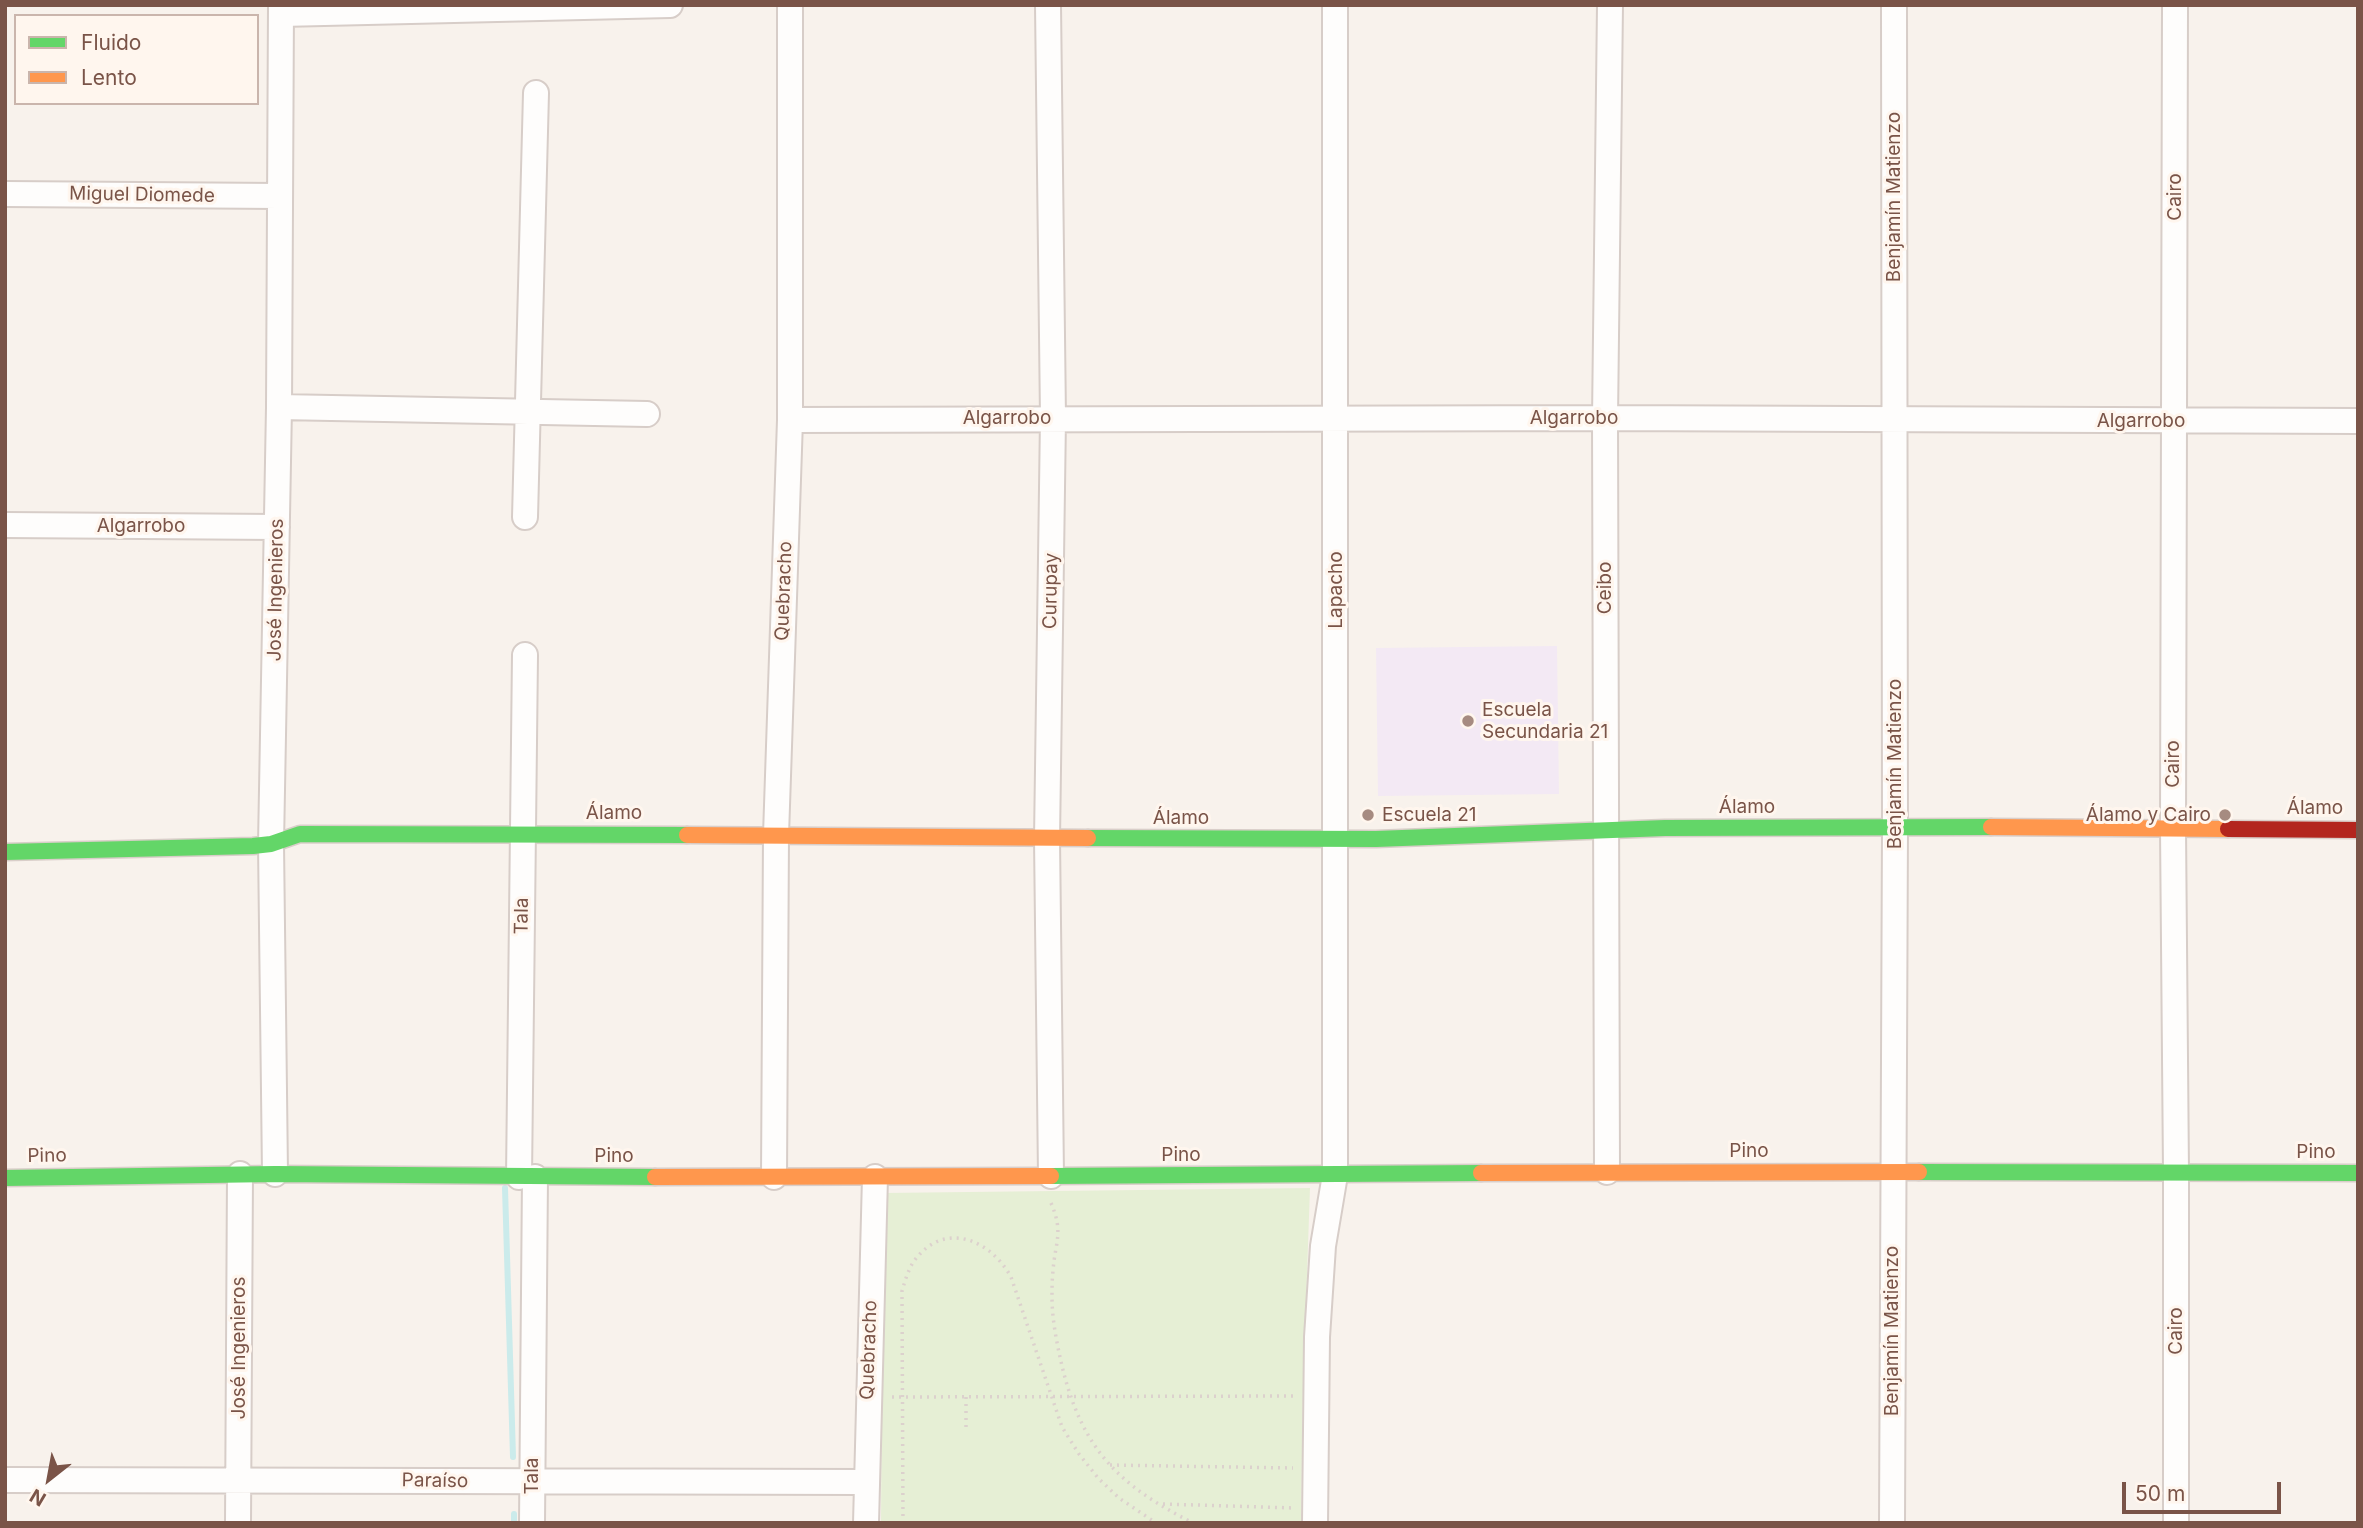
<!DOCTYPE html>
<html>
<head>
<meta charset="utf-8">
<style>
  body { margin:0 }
  #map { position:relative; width:2363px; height:1528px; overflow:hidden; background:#f8f2ec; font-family:Inter,sans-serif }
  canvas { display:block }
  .frame { position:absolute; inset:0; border:7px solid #7a5448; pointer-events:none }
  .legend { position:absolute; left:14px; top:14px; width:245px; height:91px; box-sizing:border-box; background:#fff6ee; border:2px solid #cab5ac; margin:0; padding:9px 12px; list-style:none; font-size:21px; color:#7a5448 }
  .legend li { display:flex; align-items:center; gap:14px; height:35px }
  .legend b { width:35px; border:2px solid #cab5ac }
  .north { position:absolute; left:14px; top:1444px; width:70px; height:70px; -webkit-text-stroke:5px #fff6ee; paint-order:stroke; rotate:211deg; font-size:19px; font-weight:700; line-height:28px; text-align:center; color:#7a5448 }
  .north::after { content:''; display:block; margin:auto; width:24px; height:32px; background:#7a5448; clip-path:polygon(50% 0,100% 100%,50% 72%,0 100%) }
  .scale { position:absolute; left:2122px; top:1482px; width:159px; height:32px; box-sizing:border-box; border:4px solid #7a5448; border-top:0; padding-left:9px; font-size:21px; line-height:24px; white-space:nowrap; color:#7a5448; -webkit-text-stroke:5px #fff6ee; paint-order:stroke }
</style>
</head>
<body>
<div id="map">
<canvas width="2363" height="1528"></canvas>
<div class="frame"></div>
<ul class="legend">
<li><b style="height:9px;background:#63d668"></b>Fluido</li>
<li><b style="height:9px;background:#ff974d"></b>Lento</li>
</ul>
<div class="north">N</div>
<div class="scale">50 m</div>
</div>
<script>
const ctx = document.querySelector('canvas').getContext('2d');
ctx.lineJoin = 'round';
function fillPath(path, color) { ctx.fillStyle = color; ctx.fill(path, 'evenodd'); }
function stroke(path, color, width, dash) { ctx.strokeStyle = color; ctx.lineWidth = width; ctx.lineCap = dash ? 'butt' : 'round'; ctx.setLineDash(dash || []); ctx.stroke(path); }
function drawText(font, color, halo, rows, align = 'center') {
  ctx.font = font + ' Inter,sans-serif'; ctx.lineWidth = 6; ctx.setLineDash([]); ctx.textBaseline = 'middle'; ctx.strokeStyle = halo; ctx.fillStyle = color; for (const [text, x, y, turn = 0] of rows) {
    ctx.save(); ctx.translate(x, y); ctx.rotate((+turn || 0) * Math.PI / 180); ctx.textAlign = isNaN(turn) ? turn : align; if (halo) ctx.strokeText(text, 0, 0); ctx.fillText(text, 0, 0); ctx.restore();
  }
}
const education = new Path2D(`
  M 1557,646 L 1559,794 L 1378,796 L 1376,648 Z`);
const green = new Path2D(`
  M 1310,1188 L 1303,1389 L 1301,1523 L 881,1523 L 883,1193 Z`);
const stream = new Path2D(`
  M 505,1188 L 513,1457
  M 514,1523 L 514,1514`);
const path = new Path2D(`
  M 1051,1203 C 1064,1233 1055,1242 1053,1271 C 1052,1280 1052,1289 1052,1297 C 1052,1320 1057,1344 1062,1366 C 1082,1449 1118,1485 1193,1523
  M 892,1397 L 1293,1396
  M 966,1397 L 966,1431
  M 1110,1465 L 1293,1468
  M 1163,1504 L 1295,1508
  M 903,1523 L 902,1291 C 905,1281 908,1270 914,1261 C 944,1220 990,1239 1011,1277 L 1062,1427 L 1079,1454 L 1098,1478 L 1119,1498 L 1156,1523`);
const street = new Path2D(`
  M 1048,5 L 1053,418 L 1047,839 L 1051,1176
  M 2175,5 L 2173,829 L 2176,1172 L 2176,1523
  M 281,14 L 670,5
  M 5,194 L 279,196
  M 279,407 L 647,414
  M 790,420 L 1605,418 L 2358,421
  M 525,517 L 536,93
  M 5,525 L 277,527
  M 1607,1172 L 1605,418 L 1610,5
  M 275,1174 L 271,844 L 279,407 L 281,5
  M 519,1177 L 525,655
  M 774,1177 L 776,835 L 790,420 L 790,5
  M 5,1480 L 865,1482
  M 238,1523 L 240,1174
  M 532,1523 L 535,1177
  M 866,1523 L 875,1177
  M 1315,1523 L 1317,1337 L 1323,1246 L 1335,1175 L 1335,5
  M 1892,1523 L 1895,827 L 1894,5`);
const fast = new Path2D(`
  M 1088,838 L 1376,839 L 1665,828 L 1991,827
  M 5,852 L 253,846 L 271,844 L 300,834 L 687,835
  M 1919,1172 L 2358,1173
  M 1051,1176 L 1481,1173
  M 5,1178 L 275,1174 L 655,1177`);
const slow = new Path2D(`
  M 1991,827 L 2228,829
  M 687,835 L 1088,838
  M 1481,1173 L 1919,1172
  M 655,1177 L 1051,1176`);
const jam = new Path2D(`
  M 2228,829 L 2358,830`);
const markers = [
  [1468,721,7,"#a68b81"],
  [1368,815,7,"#a68b81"],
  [2225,815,7,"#a68b81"]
];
const streetNames = [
  ["Miguel Diomede",142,195,1],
  ["Benjamín Matienzo",1894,197,-90],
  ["Cairo",2175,197,-90],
  ["Algarrobo",1007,418],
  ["Algarrobo",1574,418],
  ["Algarrobo",2141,421],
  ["Algarrobo",141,526],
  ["Ceibo",1605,588,-90],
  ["José Ingenieros",276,590,-89],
  ["Lapacho",1336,590,-90],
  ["Quebracho",784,591,-88],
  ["Curupay",1051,591,-89],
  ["Benjamín Matienzo",1895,764,-90],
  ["Cairo",2173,764,-90],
  ["Álamo",1747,807],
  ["Álamo",2315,808],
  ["Álamo",614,813],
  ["Álamo",1181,818],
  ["Tala",522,916,-89],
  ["Pino",1749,1151],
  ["Pino",2316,1152],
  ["Pino",1181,1155],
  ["Pino",47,1156,-1],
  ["Pino",614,1156],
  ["Benjamín Matienzo",1892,1331,-90],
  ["Cairo",2176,1331,-90],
  ["José Ingenieros",239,1348,-90],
  ["Quebracho",869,1350,-88],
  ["Tala",532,1476,-90],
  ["Paraíso",435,1481,1]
];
const poiNames = [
  ["Escuela",1482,710],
  ["Secundaria 21",1482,732],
  ["Escuela 21",1382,815],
  ["Álamo y Cairo",2211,815,"right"]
];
fillPath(education, '#f3e9f4');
fillPath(green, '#e6efd5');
stroke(stream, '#cbebeb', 6);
stroke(street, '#d7cdc8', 28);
stroke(fast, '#d9cec9', 19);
stroke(slow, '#d9cec9', 19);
stroke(jam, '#d9cec9', 19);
stroke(path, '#dcd1cd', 3.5, [2, 5]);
stroke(street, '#fefdfc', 24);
stroke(fast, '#63d668', 16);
stroke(slow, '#ff974d', 16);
stroke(jam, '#b3261e', 16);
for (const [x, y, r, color] of markers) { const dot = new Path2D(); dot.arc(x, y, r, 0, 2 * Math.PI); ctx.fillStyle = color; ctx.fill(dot); stroke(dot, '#fff6ee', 2.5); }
drawText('19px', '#7a5448', '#fff6ee', streetNames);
drawText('19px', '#7a5448', '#fff6ee', poiNames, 'left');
</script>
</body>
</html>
